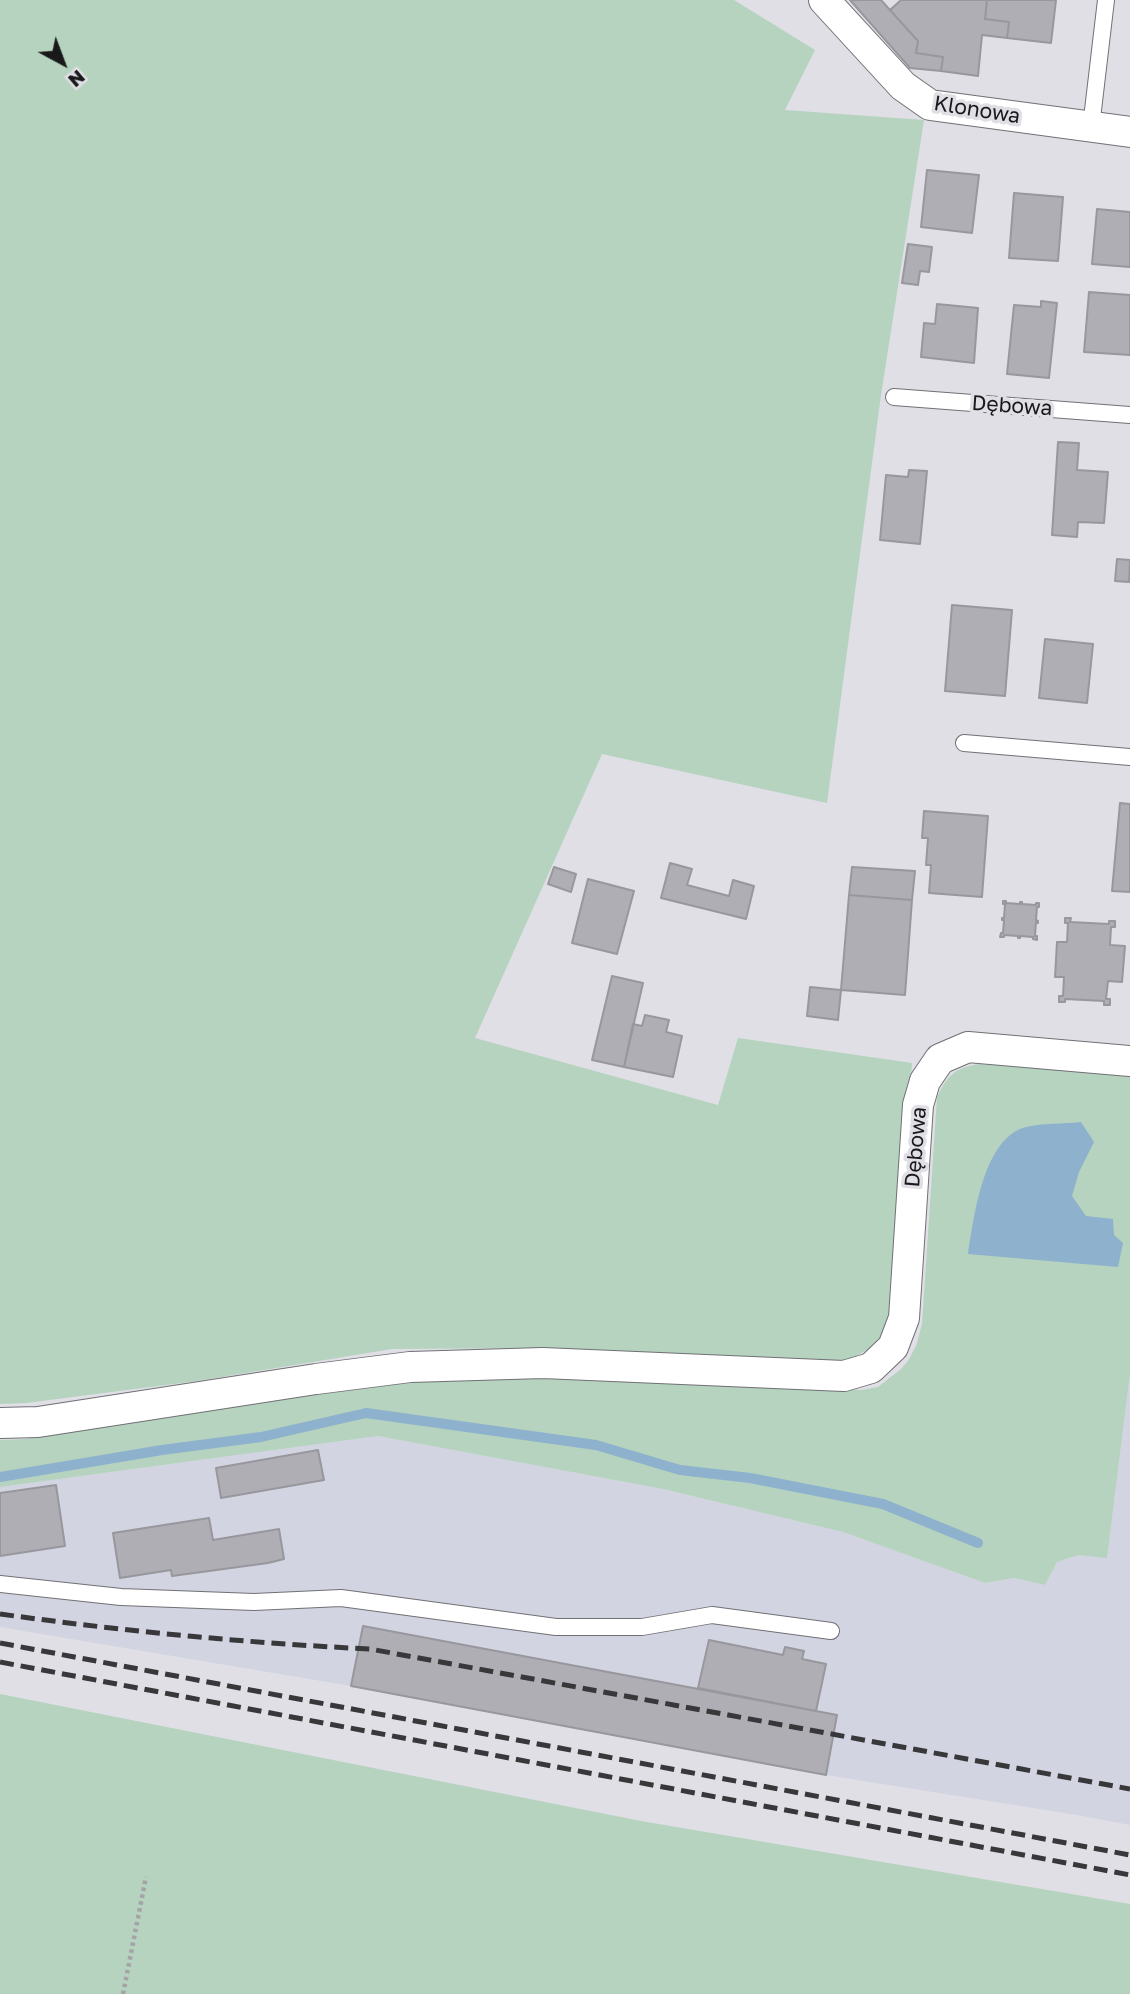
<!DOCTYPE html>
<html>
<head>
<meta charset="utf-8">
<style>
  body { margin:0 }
  #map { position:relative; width:1130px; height:1994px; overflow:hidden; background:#dfdfe5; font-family:"Golos Text",sans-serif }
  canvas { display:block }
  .north { position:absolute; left:28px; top:28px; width:70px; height:70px; -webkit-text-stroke:5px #dfdfe5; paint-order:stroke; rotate:139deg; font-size:19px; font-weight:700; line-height:28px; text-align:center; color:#19191b }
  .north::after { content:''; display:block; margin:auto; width:24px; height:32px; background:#19191b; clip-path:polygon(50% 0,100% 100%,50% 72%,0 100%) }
</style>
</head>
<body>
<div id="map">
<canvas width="1130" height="1994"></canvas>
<div class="north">N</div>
</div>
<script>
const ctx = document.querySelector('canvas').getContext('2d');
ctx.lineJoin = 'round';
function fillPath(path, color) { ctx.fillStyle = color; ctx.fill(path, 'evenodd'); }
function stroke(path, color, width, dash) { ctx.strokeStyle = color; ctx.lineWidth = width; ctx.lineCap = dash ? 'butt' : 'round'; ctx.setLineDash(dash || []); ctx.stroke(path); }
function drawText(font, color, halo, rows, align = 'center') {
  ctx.font = font + ' "Golos Text",sans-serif'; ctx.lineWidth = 7; ctx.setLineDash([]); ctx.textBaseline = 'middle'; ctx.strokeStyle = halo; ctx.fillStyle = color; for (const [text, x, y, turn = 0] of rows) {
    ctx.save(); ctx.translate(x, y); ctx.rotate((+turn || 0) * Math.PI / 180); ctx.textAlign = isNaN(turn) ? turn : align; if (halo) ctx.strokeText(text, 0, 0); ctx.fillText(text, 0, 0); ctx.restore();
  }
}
const built = new Path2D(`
  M 1130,1374 L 1130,1825 L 1077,1815 L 826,1775 L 351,1686 L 0,1627 L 0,1487 L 378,1436 L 663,1489 L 843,1532 L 985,1583 L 1014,1578 L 1045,1585 L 1057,1562 L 1079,1555 L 1107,1557 Z`);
const green = new Path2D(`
  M 0,0 L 734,0 L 815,50 L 785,110 L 924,120 L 881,395 L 827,803 L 602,754 L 475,1038 L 718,1105 L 738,1038 L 912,1063 L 895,1288 C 894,1299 894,1312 891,1323 C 883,1346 858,1355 837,1364 L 549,1348 L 392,1349 L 197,1381 L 26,1403 L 0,1404 Z
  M 979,1064 L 1130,1074 L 1130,1374 L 1107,1558 L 1079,1555 L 1057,1562 L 1045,1585 L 1014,1578 L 985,1583 L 843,1532 L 663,1489 L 378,1436 L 0,1487 L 0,1440 L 25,1439 L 337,1387 L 415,1378 L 540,1377 L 861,1390 L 878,1387 L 901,1369 L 908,1361 L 916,1346 L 922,1324 L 937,1098 C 947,1075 955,1068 979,1064 Z
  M 0,1694 L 641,1821 L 1130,1904 L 1130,1994 L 0,1994 Z`);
const water = new Path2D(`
  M 1081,1122 L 1094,1142 L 1079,1172 L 1072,1196 L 1086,1216 L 1113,1219 L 1114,1235 L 1123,1243 L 1118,1267 L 968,1254 C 974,1217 983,1138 1026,1127 C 1043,1123 1063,1124 1081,1122 Z`);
const stream = new Path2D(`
  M 0,1477 L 162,1450 L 261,1437 L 366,1413 L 596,1445 L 680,1470 L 750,1478 L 883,1504 L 978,1543`);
const building = new Path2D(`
  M 850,0 L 881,0 L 918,41 L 916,53 L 943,57 L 941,71 L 910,68 Z
  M 901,0 L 987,0 L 985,19 L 1009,22 L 1007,38 L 982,35 L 978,76 L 941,71 L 943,57 L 916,53 L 918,41 L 890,10 Z
  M 987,0 L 1056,0 L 1051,43 L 1007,38 L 1009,22 L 985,19 Z
  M 927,170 L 979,175 L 972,233 L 921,227 Z
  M 1014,193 L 1063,197 L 1058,261 L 1009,258 Z
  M 1097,209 L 1130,212 L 1130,267 L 1092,264 Z
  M 908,244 L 932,247 L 929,272 L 920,271 L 918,285 L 902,283 Z
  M 1089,292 L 1130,295 L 1130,355 L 1084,352 Z
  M 1041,301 L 1057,303 L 1049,378 L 1007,374 L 1014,305 L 1041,307 Z
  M 937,304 L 978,308 L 974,363 L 921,357 L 924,323 L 935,324 Z
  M 1058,442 L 1079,443 L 1077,470 L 1108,472 L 1104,523 L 1078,522 L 1077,537 L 1052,535 Z
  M 909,470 L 927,471 L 920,544 L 880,540 L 886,475 L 908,477 Z
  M 1117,559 L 1130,560 L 1129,582 L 1115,581 Z
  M 952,605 L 1012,610 L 1005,696 L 945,691 Z
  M 1045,639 L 1093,644 L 1087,703 L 1039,698 Z
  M 1120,803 L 1130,804 L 1130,892 L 1112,891 Z
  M 924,811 L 988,816 L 982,897 L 929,893 L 931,865 L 926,865 L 928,838 L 922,838 Z
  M 670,863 L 692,869 L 687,885 L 729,896 L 733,880 L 754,886 L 746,919 L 661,898 Z
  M 554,867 L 576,874 L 571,892 L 548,884 Z
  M 852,867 L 915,871 L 912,900 L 849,895 Z
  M 588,879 L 634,891 L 617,954 L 572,943 Z
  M 849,895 L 912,900 L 905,995 L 841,990 Z
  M 1003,901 L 1006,901 L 1006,903 L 1020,904 L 1020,902 L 1022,902 L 1022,904 L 1036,905 L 1036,903 L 1039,903 L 1039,907 L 1037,907 L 1036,920 L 1038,921 L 1038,923 L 1036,922 L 1035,936 L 1037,936 L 1037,940 L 1033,939 L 1033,937 L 1020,936 L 1020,938 L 1018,938 L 1018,936 L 1004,935 L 1004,937 L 1000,937 L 1001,933 L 1003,933 L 1004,920 L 1002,920 L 1002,918 L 1004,918 L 1005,904 L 1003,904 Z
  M 1065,918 L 1071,918 L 1070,922 L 1109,924 L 1109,921 L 1115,921 L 1115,927 L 1111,927 L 1110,945 L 1125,946 L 1122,982 L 1108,981 L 1106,999 L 1110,999 L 1110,1005 L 1104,1005 L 1104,1001 L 1065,999 L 1065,1002 L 1059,1002 L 1059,996 L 1063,996 L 1064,977 L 1055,977 L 1057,942 L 1067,942 L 1068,923 L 1065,923 Z
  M 612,976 L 643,983 L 624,1067 L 592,1060 Z
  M 810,987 L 841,990 L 838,1020 L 807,1016 Z
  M 645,1015 L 669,1020 L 666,1032 L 682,1036 L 673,1077 L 624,1067 L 633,1024 L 642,1026 Z
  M 318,1450 L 324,1480 L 221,1498 L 216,1468 Z
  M 56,1485 L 65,1546 L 0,1556 L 0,1493 Z
  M 209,1518 L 213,1540 L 279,1529 L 284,1559 L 268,1563 L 172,1576 L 171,1570 L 120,1578 L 113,1533 Z
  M 363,1626 L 837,1715 L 826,1775 L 351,1686 Z
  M 709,1640 L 783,1655 L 785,1647 L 804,1651 L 802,1659 L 826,1664 L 816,1711 L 698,1688 Z`);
const path = new Path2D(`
  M 123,1994 L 146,1877`);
const service = new Path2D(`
  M 1091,127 L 1106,0
  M 894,397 L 1130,415
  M 964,743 L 1130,757
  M 0,1584 L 121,1597 L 254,1602 L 341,1598 L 556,1627 L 642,1627 L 712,1615 L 831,1631`);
const minor = new Path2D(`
  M 824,0 L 903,86 L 930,105 L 1130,132
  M 0,1423 L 38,1422 L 316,1379 L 410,1367 L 543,1363 L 844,1376 L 871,1368 L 893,1347 L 904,1318 L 918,1105 L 925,1081 L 940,1059 L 968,1047 L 1130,1061`);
const rail = new Path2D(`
  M 0,1614 C 123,1631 246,1643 370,1649 L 1130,1789
  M 0,1643 L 1130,1855
  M 0,1662 L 1130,1875`);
const streetNames = [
  ["Klonowa",977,110,9],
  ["Dębowa",1012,406,4],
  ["Dębowa",916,1147,-85]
];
fillPath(built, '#d3d4e1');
fillPath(green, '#b5d3be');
fillPath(water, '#8eb1cd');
stroke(stream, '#8eb1cd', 10);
fillPath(building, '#aeaeb4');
stroke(building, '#97979d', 2);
stroke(service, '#707075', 18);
stroke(minor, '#707075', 32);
stroke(path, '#a3a3a8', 4.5, [3.5, 3.5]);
stroke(service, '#fff', 16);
stroke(minor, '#fff', 30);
stroke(rail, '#38383b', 5, [14, 7]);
drawText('21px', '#19191b', '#dfdfe5', streetNames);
</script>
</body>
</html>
